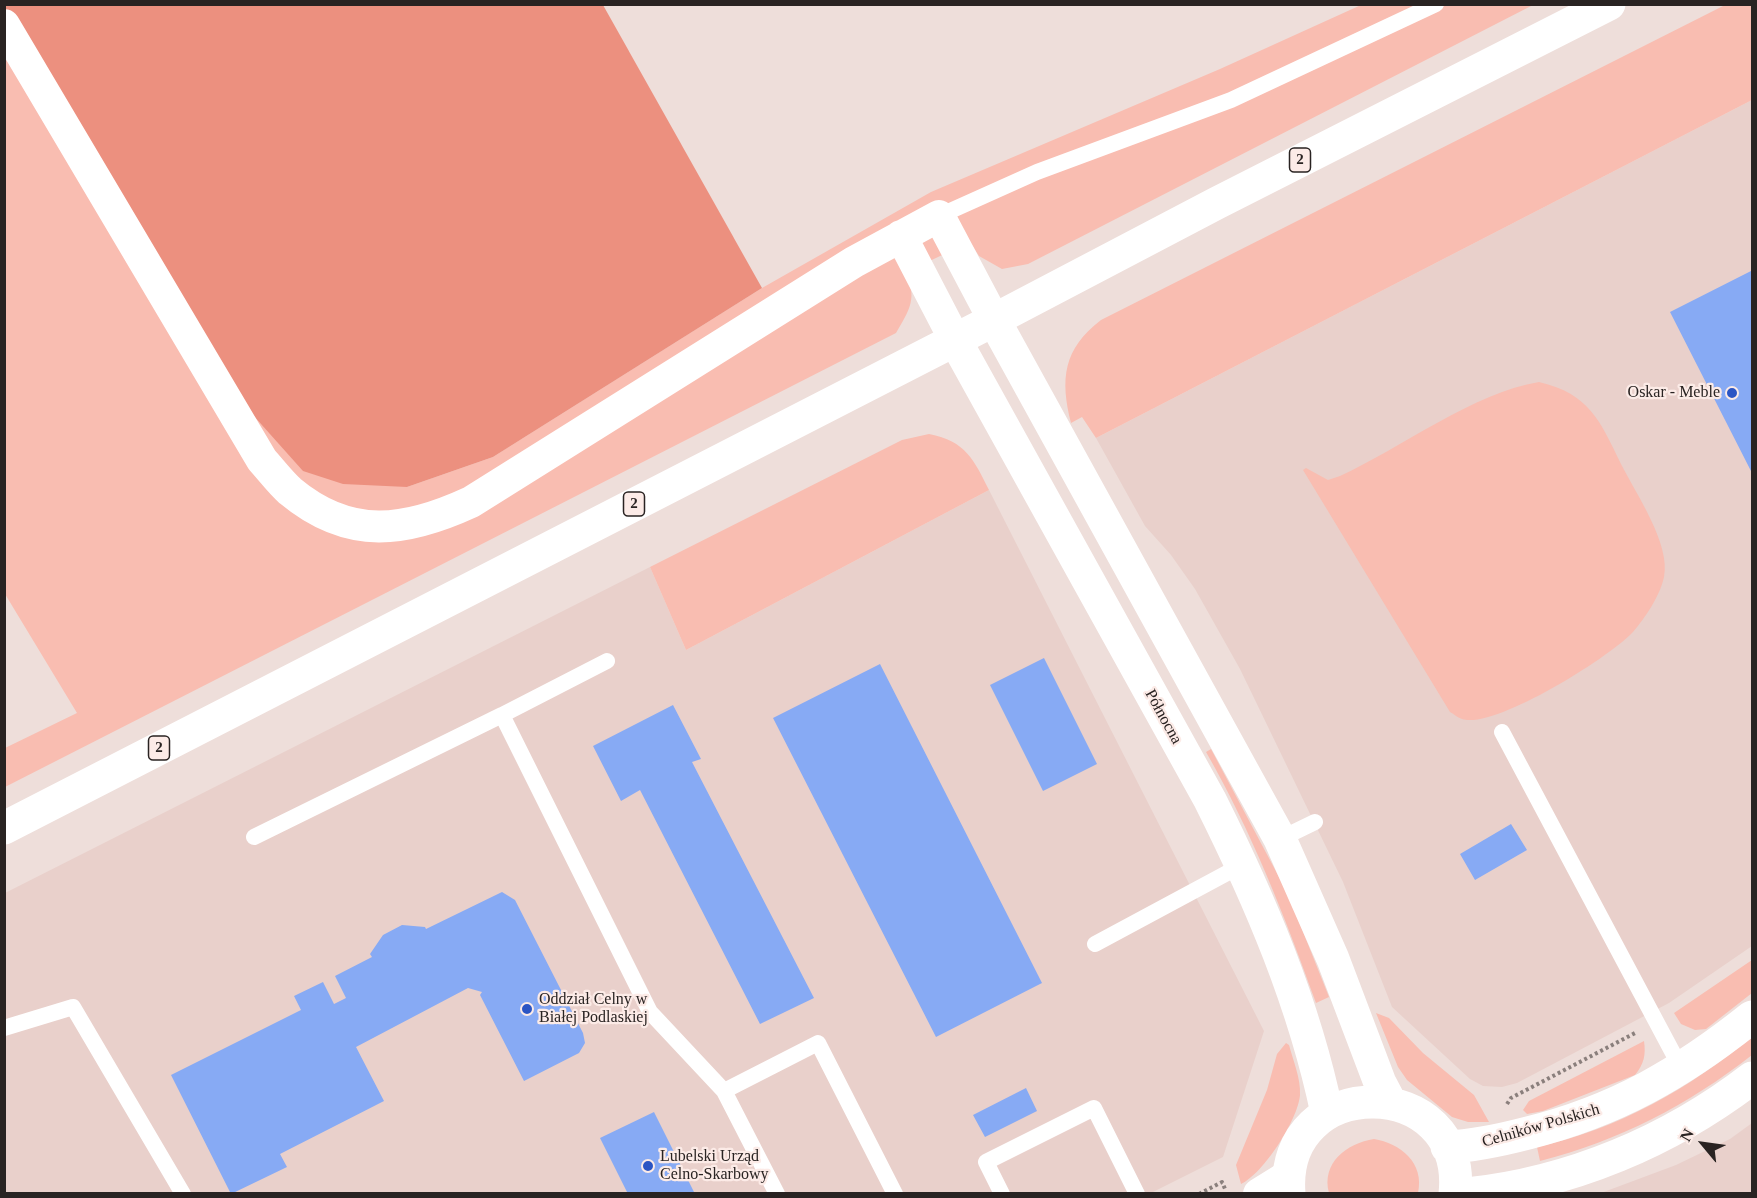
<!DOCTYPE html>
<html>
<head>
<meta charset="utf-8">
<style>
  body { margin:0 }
  #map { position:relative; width:1757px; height:1198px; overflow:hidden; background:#eededa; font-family:Georgia,serif }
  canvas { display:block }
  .frame { position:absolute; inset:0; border:6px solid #292322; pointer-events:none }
  .north { position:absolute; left:1673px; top:1114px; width:60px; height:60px; -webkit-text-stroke:4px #fcebe7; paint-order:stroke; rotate:299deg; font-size:16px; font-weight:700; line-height:24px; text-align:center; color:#292322 }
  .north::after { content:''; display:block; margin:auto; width:21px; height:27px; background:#292322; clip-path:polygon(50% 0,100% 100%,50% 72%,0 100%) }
</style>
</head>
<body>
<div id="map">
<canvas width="1757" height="1198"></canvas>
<div class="frame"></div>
<div class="north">N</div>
</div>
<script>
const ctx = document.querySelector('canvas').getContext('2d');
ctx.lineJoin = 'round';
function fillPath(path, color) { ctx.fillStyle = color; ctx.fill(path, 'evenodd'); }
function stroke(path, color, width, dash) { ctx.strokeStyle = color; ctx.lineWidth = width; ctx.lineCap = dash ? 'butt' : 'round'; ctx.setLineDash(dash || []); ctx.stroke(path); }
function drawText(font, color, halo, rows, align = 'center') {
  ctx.font = font + ' Georgia,serif'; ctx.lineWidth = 4.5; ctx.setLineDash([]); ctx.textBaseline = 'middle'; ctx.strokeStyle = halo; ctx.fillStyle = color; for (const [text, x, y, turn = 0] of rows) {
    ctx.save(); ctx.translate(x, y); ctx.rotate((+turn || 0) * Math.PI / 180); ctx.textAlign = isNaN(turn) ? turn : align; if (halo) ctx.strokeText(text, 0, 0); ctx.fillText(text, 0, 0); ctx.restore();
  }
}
const built = new Path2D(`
  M 1752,100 L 1752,946 L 1669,1003 L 1517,1083 L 1502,1087 L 1483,1086 L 1470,1079 L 1392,1007 L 1343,882 L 1240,669 L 1195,589 L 1171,555 L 1145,526 L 1096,438 Z
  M 989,490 L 1264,1031 L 1223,1157 L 1151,1193 L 5,1194 L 5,893 L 650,567 L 686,650 Z
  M 1752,1123 L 1752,1193 L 1601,1193 L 1676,1165 L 1730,1139 Z`);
const green = new Path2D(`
  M 1727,4 L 1752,5 L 1752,100 L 1096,438 L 1082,417 L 1071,423 C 1060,379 1063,349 1101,320 Z
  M 1361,5 L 1533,5 L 1028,264 L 1002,269 L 979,256 L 970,242 L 904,273 C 919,296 909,311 896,333 L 5,787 L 5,748 L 77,713 L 5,594 L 5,11 L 407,487 L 493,457 L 762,288 L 931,192 L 1220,69 Z
  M 1539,382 C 1590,394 1600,421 1621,464 C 1636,494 1671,544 1664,577 C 1660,596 1645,618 1633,632 C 1610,657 1494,730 1462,719 C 1458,718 1454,714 1450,712 L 1303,470 L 1306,468 L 1328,480 L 1340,476 C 1401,448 1475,392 1539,382 Z
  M 929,434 C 966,441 974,460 989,490 L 686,650 L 650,567 L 902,440 Z
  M 1211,749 L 1288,894 L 1329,997 L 1316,1003 C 1285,917 1252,832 1206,752 Z
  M 1752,960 L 1752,993 L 1706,1029 L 1695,1030 L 1681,1024 L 1674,1013 Z
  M 1376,1013 L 1389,1018 L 1423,1053 L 1474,1095 L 1489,1122 L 1468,1122 L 1452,1117 L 1407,1080 L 1398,1067 Z
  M 1752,1037 L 1752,1055 C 1688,1105 1619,1141 1540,1161 L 1537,1147 C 1619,1129 1688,1089 1752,1037 Z
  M 1644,1041 C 1646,1055 1644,1064 1635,1075 L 1543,1111 L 1527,1114 L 1523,1110 L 1529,1101 Z
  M 1286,1043 L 1289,1045 C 1293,1060 1301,1079 1300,1095 C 1298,1120 1263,1174 1241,1184 L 1236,1165 L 1267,1090 L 1277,1054 Z
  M 1374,1139 C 1400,1143 1425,1163 1418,1193 L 1329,1193 C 1321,1163 1347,1143 1374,1139 Z`);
const forest = new Path2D(`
  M 5,4 L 603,5 L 762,288 L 493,457 L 407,487 L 343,484 L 303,471 L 253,415 L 5,11 Z`);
const building = new Path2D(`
  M 1751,271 L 1752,274 L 1752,473 L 1670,312 Z
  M 1044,658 L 1097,764 L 1043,791 L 990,685 Z
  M 880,664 L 1042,983 L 936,1037 L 773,718 Z
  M 673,705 L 701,759 L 692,762 L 814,998 L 760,1024 L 640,790 L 621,801 L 593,746 Z
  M 1511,824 L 1527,850 L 1475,880 L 1460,854 Z
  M 502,892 L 515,900 L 583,1033 L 585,1043 L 579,1053 L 524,1081 L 480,995 L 482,992 L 468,988 L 356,1047 L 384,1101 L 280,1154 L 287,1167 L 231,1194 L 171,1075 L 301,1010 L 294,996 L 323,982 L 334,1004 L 346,998 L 335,976 L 372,957 L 370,954 L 383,935 L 402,925 L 425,927 L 426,929 Z
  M 1026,1088 L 1037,1111 L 985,1137 L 973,1115 Z
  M 654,1112 L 695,1194 L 628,1194 L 600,1138 Z`);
const path = new Path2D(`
  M 1507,1104 L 1511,1098 L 1637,1032
  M 1199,1194 L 1222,1182 L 1226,1191`);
const lane = new Path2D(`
  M 939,216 L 1037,172 L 1231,100 L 1436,4
  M 502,715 L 607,661
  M 1502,732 L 1682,1070
  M 254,837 L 502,715 L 650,1012 L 724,1091
  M 1280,839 L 1315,822
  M 1095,944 L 1242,865
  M 4,1028 L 73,1007 L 183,1194
  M 777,1194 L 724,1091 L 818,1043 L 895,1194
  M 1002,1194 L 986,1162 L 1094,1108 L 1137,1194`);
const street = new Path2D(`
  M 4,25 L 262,460 C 271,470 280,482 290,491 C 350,541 406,532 471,502 L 854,262 L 939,216 L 994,320
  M 901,236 L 955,340
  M 1259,1194 L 1288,1176`);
const secondary = new Path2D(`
  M 994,320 L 1280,839 L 1333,959 L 1380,1083 L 1390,1102
  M 955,340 L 1210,800 C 1260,900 1304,1003 1327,1113
  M 1447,1147 C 1475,1146 1501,1140 1528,1133 C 1616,1111 1682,1073 1752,1017
  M 1289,1194 C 1279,1070 1468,1073 1455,1194
  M 1467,1194 C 1571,1183 1670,1141 1752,1078`);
const primary = new Path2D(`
  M 955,340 L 994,320`);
const highway = new Path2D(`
  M 994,320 L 1217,203 L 1609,4
  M 4,828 L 955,340`);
const markers = [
  [1732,393,6,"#2b55c4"],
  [527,1009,6,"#2b55c4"],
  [648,1166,6,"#2b55c4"]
];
const shields = [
  [1300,160,21],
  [634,504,21],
  [159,748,21]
];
const shieldNames = [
  ["2",1300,160],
  ["2",634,504],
  ["2",159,748]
];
const poiNames = [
  ["Oskar - Meble",1720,393,"right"],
  ["Oddział Celny w",539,1000],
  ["Białej Podlaskiej",539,1018],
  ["Lubelski Urząd",660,1157],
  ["Celno-Skarbowy",660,1175]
];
const streetNames = [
  ["Północna",1163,717,61],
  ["Celników Polskich",1541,1126,-16]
];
fillPath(built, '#e9d0cb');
fillPath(green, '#f9bdb1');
fillPath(forest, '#ec907f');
fillPath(building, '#87aaf4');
stroke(path, '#8a7f7c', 4, [3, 3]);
stroke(lane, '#fff', 16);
stroke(street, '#fff', 32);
stroke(secondary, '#fff', 33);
stroke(primary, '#fff', 33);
stroke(highway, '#fff', 33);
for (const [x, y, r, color] of markers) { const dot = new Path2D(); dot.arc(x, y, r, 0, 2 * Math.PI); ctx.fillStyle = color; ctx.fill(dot); stroke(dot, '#fcebe7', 2); }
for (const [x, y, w] of shields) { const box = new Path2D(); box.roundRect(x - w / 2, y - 12, w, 24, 4.5); ctx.fillStyle = '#fcebe7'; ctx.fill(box); stroke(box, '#292322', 1.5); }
drawText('bold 15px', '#292322', null, shieldNames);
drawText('16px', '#292322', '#fcebe7', poiNames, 'left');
drawText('16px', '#292322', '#fcebe7', streetNames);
</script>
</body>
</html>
